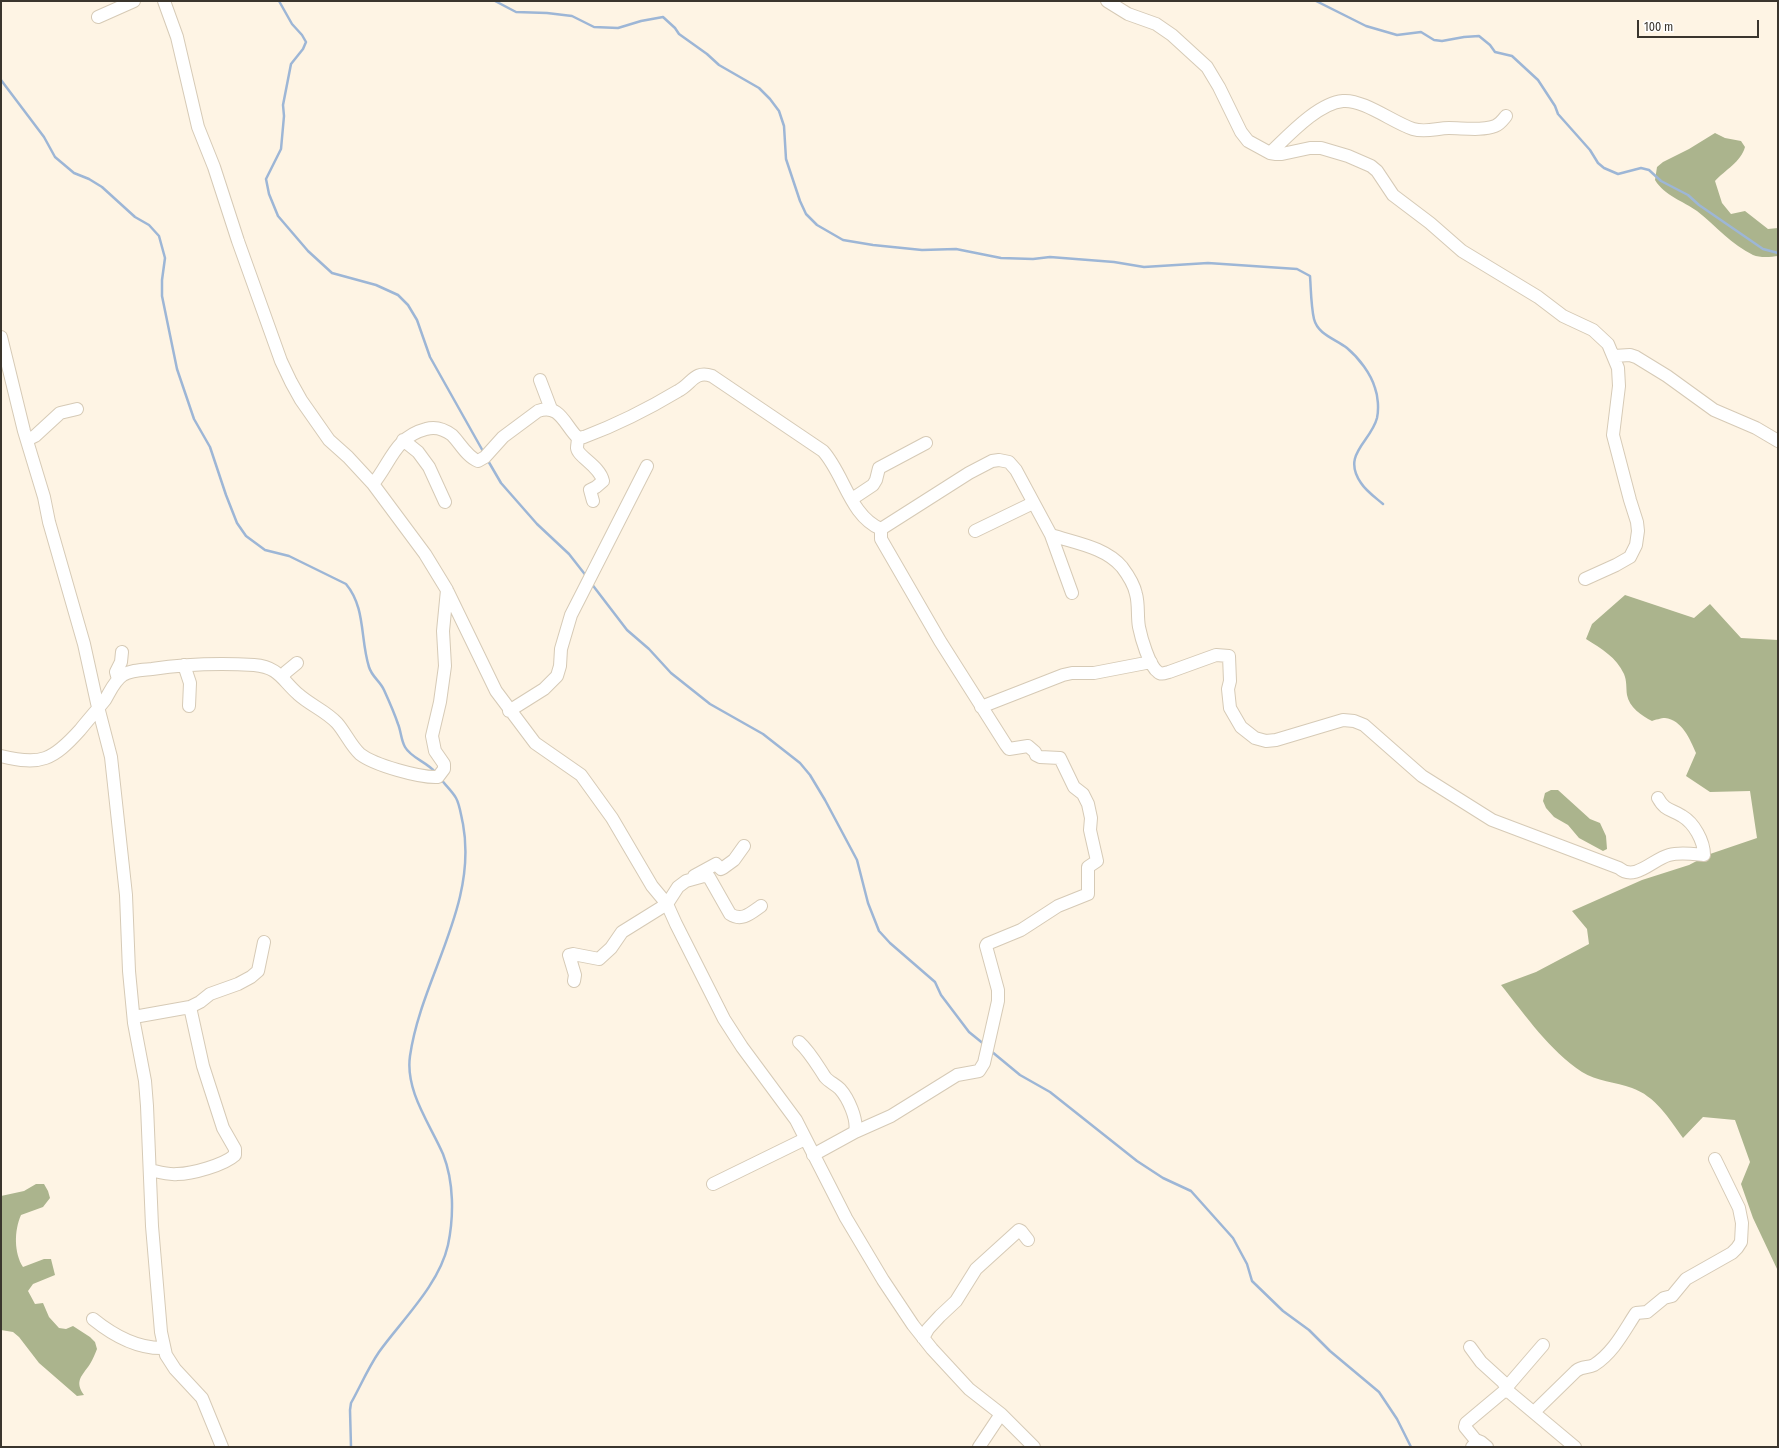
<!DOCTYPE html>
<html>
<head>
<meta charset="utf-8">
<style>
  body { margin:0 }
  #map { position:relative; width:1779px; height:1448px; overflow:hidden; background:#fef4e4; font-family:"Fira Sans Condensed",sans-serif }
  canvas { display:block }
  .frame { position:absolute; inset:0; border:2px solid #3a352d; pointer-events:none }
  .scale { position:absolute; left:1637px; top:20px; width:122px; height:18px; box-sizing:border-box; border:2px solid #3a352d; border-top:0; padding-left:5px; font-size:12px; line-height:14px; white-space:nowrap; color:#3a352d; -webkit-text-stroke:3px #fff; paint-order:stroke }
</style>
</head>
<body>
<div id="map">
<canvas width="1779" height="1448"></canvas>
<div class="frame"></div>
<div class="scale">100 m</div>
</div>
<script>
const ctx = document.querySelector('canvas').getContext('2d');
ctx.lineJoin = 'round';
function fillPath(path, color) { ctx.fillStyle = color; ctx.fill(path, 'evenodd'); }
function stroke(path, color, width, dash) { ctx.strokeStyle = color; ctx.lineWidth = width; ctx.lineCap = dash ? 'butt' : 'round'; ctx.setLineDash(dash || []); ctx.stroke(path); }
const forest = new Path2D(`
  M 1715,133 L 1725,138 L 1741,141 L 1745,147 C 1741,162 1725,170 1715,181 L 1722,203 L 1731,214 L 1745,211 L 1768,229 L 1778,228 L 1778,256 C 1771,257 1760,258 1753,255 C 1732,245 1716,226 1697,211 C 1683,201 1665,196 1655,180 L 1657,167 L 1663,162 L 1689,149 Z
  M 1625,595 L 1694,618 L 1710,604 L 1741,638 L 1778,640 L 1778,1271 L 1753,1218 L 1741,1184 L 1750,1162 L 1735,1120 L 1703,1117 L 1683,1138 C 1669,1118 1655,1096 1632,1088 C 1616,1082 1596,1081 1582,1072 C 1549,1050 1526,1016 1501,985 L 1536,972 L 1589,944 L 1587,929 L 1572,911 L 1642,880 L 1689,865 L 1710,854 L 1757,838 L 1750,791 L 1710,792 L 1686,776 L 1696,753 C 1690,739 1682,720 1665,718 C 1661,718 1655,720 1652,721 C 1642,716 1629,707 1627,695 C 1626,688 1627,681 1624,674 C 1616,657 1602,649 1586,639 L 1592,624 Z
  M 1551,790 L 1558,790 L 1590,819 L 1600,823 L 1606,836 L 1607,849 L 1603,851 L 1579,838 L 1568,825 L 1554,817 L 1546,808 L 1543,801 L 1545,793 Z
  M 36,1184 L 44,1184 L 48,1191 L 50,1198 L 43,1207 L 21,1215 C 14,1231 14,1253 23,1267 L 44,1259 L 51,1259 L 55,1275 L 33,1284 L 28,1291 L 35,1304 L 43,1303 L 49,1317 L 59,1328 L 66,1329 L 73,1326 L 90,1337 L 95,1342 L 97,1349 C 95,1354 93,1359 90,1364 C 82,1376 74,1381 84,1395 L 77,1396 L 39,1363 L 19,1337 L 13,1332 L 1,1330 L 1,1196 L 24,1191 Z`);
const stream = new Path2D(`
  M 279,1 L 292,24 L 302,35 L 306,42 L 303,49 L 291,64 L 283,105 L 284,116 L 281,149 L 266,179 L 269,194 L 278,216 L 308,251 L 332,273 L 376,285 L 398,295 L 408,305 L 417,320 L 430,357 L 484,453
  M 495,1 L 516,12 L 547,13 L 572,16 L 594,27 L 618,28 L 641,21 L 663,17 L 675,28 L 679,34 L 707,54 L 719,65 L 759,88 L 770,99 L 779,111 L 784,126 L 786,159 L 800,201 L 806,214 L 817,225 L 843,240 L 873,245 L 922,250 L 956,249 L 1001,258 L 1033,259 L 1050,257 L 1114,262 L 1144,267 L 1208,263 L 1297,269 L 1310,276 C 1311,290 1311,306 1314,319 C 1318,335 1336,339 1347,348 C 1359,358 1371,374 1375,388 C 1378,396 1379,409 1377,418 C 1371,442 1341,454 1361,483 C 1366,491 1376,498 1383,504
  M 1316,1 L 1366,26 L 1397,35 L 1421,32 L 1434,40 L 1442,41 L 1464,37 L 1479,36 L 1490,45 L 1495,52 L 1512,56 L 1538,80 L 1555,106 L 1558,114 L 1590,150 L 1598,163 L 1604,168 L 1618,174 L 1641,168 L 1649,170 L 1661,181 L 1688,195 L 1699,205 L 1763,249 L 1778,253
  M 1,80 L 44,137 L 55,157 L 74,173 L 89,179 L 102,187 L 135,217 L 149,225 L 159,236 L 165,258 L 162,280 L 162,296 L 177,369 L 194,419 L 210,447 L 226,495 L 237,523 L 246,536 L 265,550 L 289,556 L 346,584 C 366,608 360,639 369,667 C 372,677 380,681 384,690 C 389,701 394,712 398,724 C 401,731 401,740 405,747 C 411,758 427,762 435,772
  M 487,459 L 501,483 L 537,524 L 569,554 L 587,577
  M 591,583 L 627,630 L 649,649 L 671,673 L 710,704 L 763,734 L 800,763 L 810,775 L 825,800 L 857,860 L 868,903 L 879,931 L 890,943 L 935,982 L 941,995 L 969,1032 L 985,1045
  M 991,1051 L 1020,1075 L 1050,1092 L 1137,1161 L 1163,1178 L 1191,1191 L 1233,1238 L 1247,1264 L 1252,1281 L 1283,1311 L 1309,1330 L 1330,1351 L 1379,1392 L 1397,1419 L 1411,1447
  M 351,1447 L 350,1410 L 351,1403 C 360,1387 368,1368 379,1352 C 402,1320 439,1285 448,1245 C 454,1216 454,1182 443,1154 C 430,1124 405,1091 410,1056 C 421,978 478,906 463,824 C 461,816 460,805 456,798 C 452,791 445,785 441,779`);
const minor = new Path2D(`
  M 164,1 L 177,37 L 198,127 L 214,167 L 238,241 L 281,361 L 291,382 L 301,400 L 329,440 L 348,457 L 373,484 L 425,554 L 447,590 L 496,691 L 535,743 L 581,775 L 612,818 L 652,886 L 667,904 L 676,924 L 724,1019 L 742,1047 L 796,1120 L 846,1218 L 883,1280 L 913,1325 L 932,1349 L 969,1389 L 1001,1414 L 1034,1447
  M 1107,1 L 1128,14 L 1156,24 L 1172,35 L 1207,67 L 1219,87 L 1241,132 L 1248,141 L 1270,153 L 1276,154 L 1282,154 L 1310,148 L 1321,148 L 1348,156 L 1371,166 L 1377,171 L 1393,195 L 1430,223 L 1462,251 L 1538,297 L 1563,316 L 1593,330 L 1608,344 L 1618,368 L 1619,386 L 1613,435 L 1630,500 L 1637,522 L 1638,531 L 1636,545 L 1630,557 L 1616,565 L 1585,579
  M 98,17 L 134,1
  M 1270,153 C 1288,136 1318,103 1343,101 C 1363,99 1394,123 1413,129 C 1426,133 1437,128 1449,128 C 1463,128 1482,131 1495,126 C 1500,124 1502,121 1506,116
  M 1,337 L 24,431 L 44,497 L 49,522 L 84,644 L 97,703 L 111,757 L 126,895 L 129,971 L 134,1023 L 145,1081 L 147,1106 L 152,1226 L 161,1332 L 166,1355 L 175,1369 L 202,1398 L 222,1447
  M 1614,356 L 1630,355 L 1636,357 L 1667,376 L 1714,410 L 1756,428 L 1778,441
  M 540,380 L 551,409
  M 578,438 C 578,441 577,445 577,448 C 578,457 600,466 603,481 L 596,487 L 590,490 L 593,501
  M 27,440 L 35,436 L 60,413 L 77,409
  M 403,440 L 418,452 L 429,467 L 445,502
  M 373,484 C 391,462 395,437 426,429 C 436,426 444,429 452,435 C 460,443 467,457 478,461 L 485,457 L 503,437 L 538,411 C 560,403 565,426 578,438 L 584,437 C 616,425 648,409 678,391 C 692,384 694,370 712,376 L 823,451 C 844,474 850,516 881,529 L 881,539 L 940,641 L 1006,745 L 1009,749 L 1028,746 L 1035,752 L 1036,755 L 1040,757 L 1060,758 L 1074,787 L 1083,794 L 1088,804 L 1091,818 L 1090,830 L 1097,861 L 1088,867 L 1088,894 L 1058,906 L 1021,930 L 987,944 L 986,946 L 998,990 L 998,1001 L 984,1063 L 979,1071 L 957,1075 L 891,1116 L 855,1132
  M 852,499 L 873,485 L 876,480 L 879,468 L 926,443
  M 881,529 L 969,473 L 992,461 L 999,460 L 1009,462 L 1016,470 L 1051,535 C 1075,543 1105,547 1122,567 C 1128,575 1134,584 1136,594 C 1139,605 1137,616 1139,627 C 1141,637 1149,666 1158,672 C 1161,675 1165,673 1169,672 L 1216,655 L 1229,656 L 1230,681 L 1228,689 L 1230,708 L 1241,727 L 1255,738 L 1266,741 L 1276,740 L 1343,720 L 1354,721 L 1364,725 L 1422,776 L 1492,820 L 1619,868 C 1635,882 1653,859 1669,855 C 1680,852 1693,854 1704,855 C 1704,841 1694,823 1682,816 C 1671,809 1665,811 1658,798
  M 975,531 L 1033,503
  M 1051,535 L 1072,593
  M 184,665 L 190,683 L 189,706
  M 283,677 L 286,672 L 297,663
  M 118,679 L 116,672 L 121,662 L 122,652
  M 981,707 L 1063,675 L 1072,673 L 1094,673 L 1151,662
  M 509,711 L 544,689 L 557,676 L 560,666 L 561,649 L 571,615 L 647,466
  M 1,756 C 41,766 53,760 80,730 C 88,720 97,710 105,700 C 110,692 114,681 123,675 C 131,670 142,670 152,669 C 186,664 219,663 254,665 C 279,667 282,680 298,694 C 310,705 326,711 337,723 C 345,732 351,746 360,754 C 374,765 420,778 438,777 L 444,769 L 444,764 L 435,751 L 432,736 L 440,702 L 445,666 L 443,631 L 447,590
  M 694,876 L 716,864 L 721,869 L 723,868 L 734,860 L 744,846
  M 574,981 L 575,975 L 569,955 L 573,954 L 599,959 L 611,948 L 622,932 L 667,904 L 678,887 L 686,881 L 704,876 L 709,877 L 730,914 C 742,922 751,913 761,906
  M 134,1017 L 190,1007 L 200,1002 L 210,994 L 238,984 L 251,977 L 258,971 L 264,942
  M 799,1042 C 810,1052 817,1065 825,1077 C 829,1082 835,1084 840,1089 C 848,1098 858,1119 855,1132 L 813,1155
  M 150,1170 C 159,1172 168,1175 177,1174 C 192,1174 224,1165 235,1155 L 235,1149 L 223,1128 L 203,1066 L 190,1007
  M 713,1184 L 805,1139
  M 93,1319 C 114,1336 137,1349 164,1348
  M 923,1338 L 928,1329 L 940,1316 L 956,1301 L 976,1269 L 1019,1230 L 1021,1231 L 1028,1240
  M 1470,1347 L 1481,1362 L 1503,1382 L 1508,1391
  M 1506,1388 L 1543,1345
  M 1534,1412 L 1576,1371 C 1582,1366 1588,1368 1594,1365 C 1614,1352 1624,1331 1636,1313 L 1647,1312 L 1664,1298 L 1672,1296 L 1686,1279 L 1732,1253 L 1737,1248 L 1741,1242 L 1742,1223 L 1739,1208 L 1715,1159
  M 1476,1440 L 1481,1442 L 1487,1447
  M 979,1447 L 1001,1414
  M 1472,1447 L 1476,1443 L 1474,1438 L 1465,1427 L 1466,1423 L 1503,1392 L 1508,1391 L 1575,1447`);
fillPath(forest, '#abb48d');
stroke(stream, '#9db6d6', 2.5);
stroke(minor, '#d6cab6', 14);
stroke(minor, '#fff', 12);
</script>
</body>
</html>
